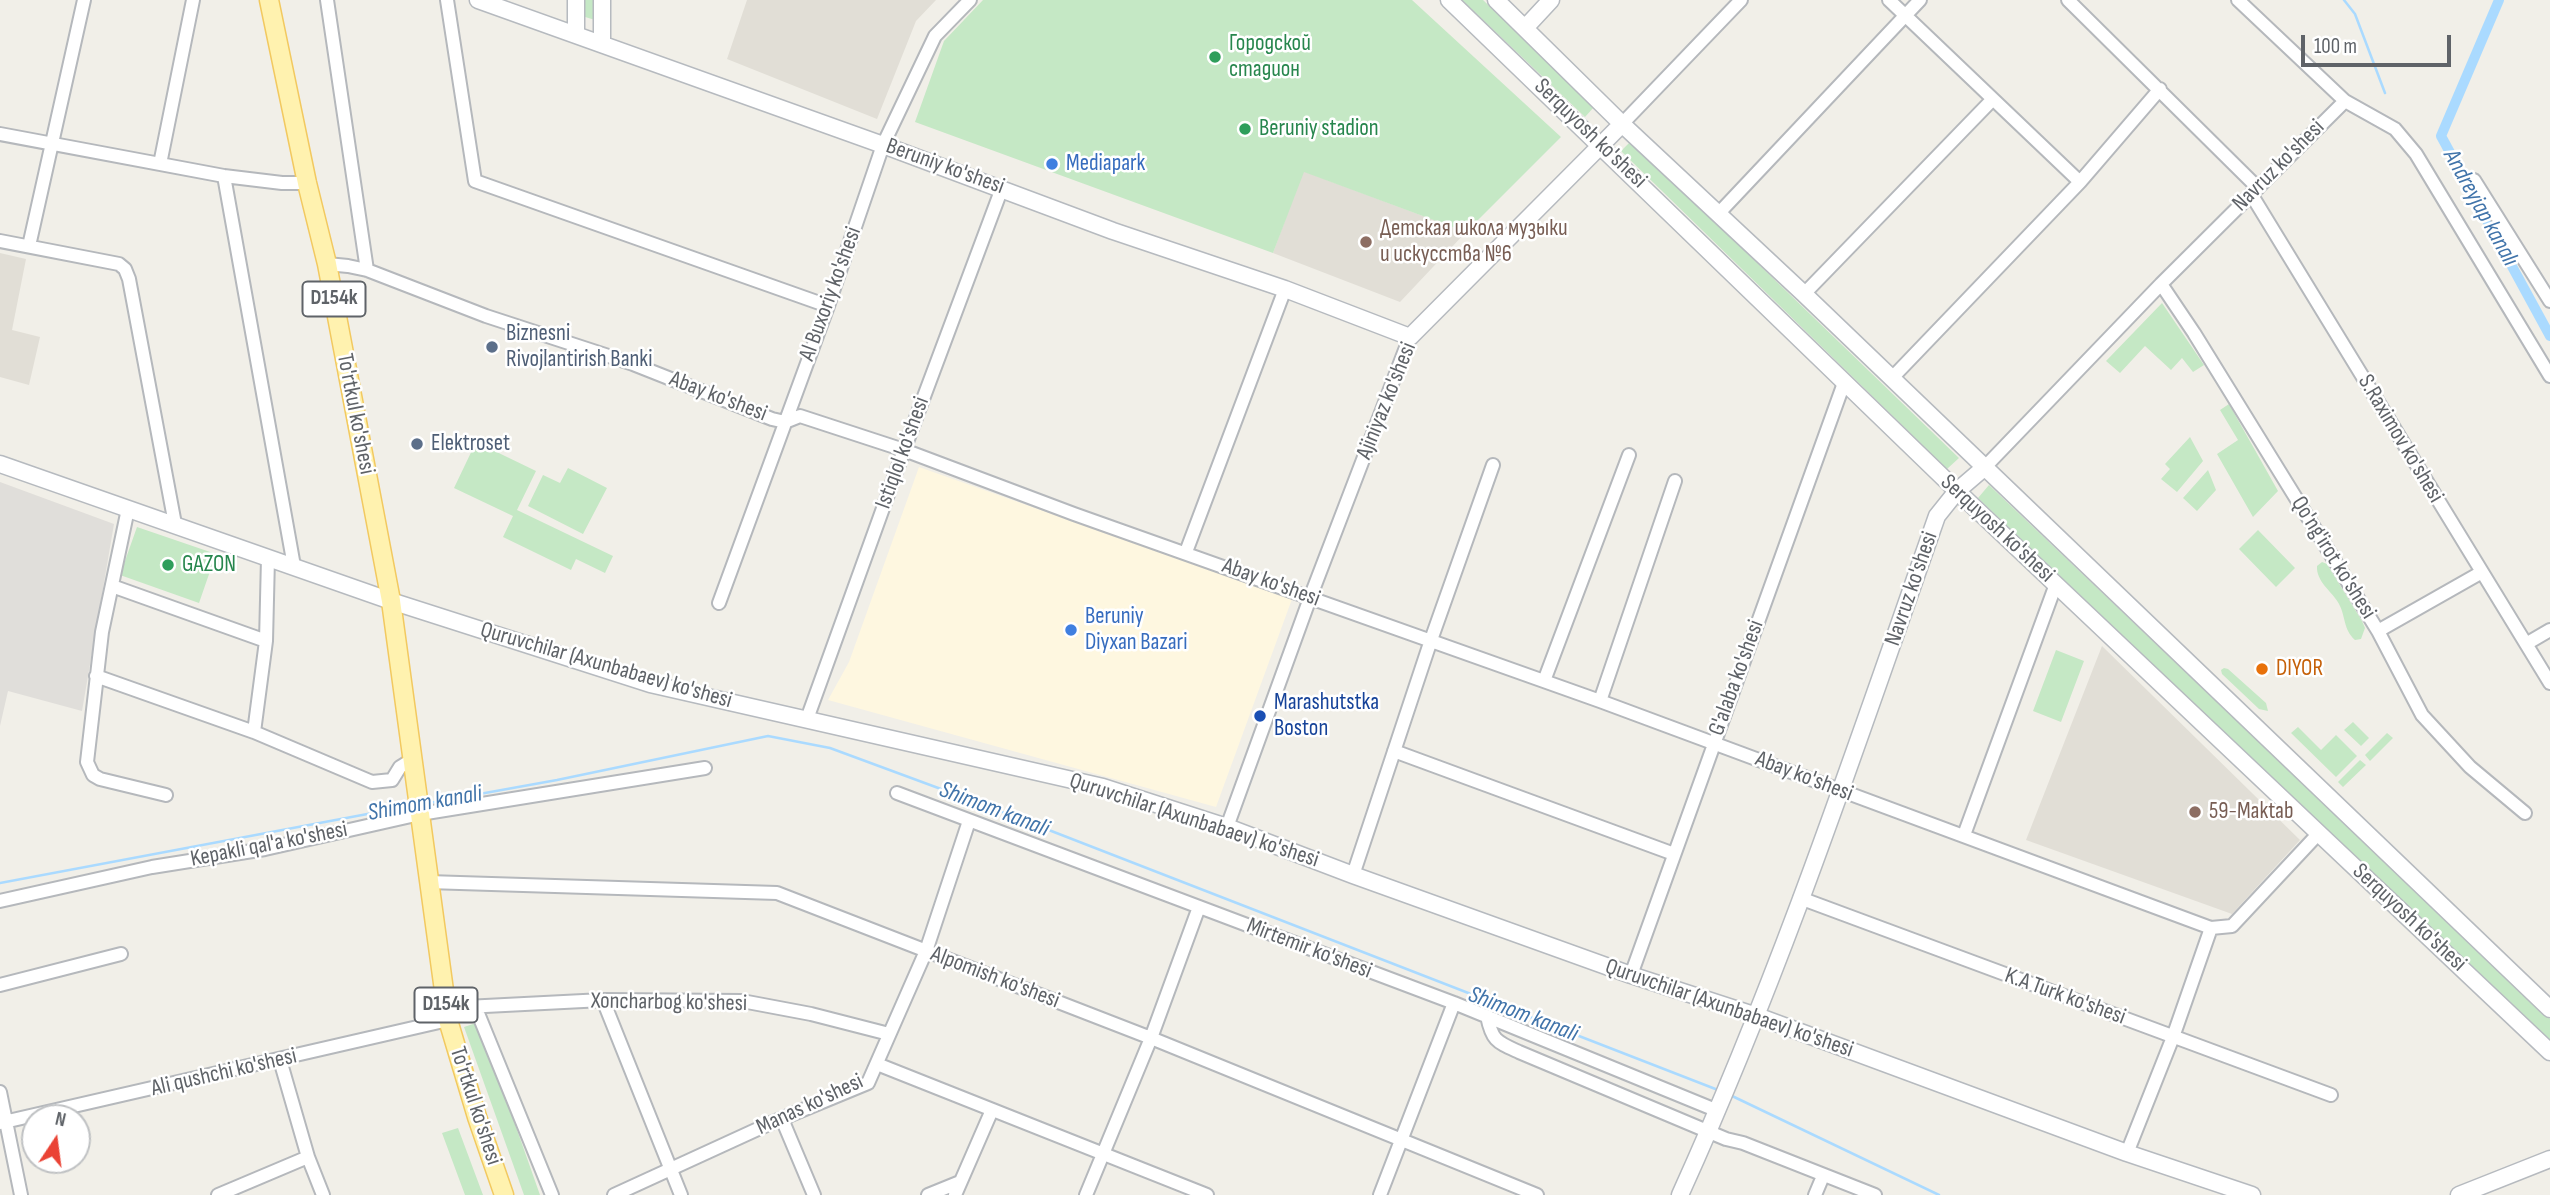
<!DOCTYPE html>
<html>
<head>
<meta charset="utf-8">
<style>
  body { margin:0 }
  #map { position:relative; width:2550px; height:1195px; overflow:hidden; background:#f1efe8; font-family:"Sofia Sans Condensed",sans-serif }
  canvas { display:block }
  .north { position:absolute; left:21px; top:1104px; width:70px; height:70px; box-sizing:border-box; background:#fff; border:2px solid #bfc1c3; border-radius:50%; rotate:13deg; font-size:19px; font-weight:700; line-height:28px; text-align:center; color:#5f6368 }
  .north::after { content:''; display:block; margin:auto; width:24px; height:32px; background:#ea4335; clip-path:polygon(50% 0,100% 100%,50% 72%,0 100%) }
  .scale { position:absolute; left:2301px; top:35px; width:150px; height:32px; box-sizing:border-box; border:4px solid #5f6368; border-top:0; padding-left:9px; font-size:21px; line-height:24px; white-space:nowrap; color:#5f6368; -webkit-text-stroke:5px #fff; paint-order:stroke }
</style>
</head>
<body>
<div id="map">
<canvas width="2550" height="1195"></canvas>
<div class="north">N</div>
<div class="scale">100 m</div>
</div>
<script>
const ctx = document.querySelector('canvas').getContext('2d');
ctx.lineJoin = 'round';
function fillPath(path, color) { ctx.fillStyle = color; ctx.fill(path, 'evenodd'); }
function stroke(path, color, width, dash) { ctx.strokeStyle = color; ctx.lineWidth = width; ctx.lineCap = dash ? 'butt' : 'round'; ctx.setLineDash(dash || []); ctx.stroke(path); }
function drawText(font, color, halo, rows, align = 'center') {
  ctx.font = font + ' "Sofia Sans Condensed",sans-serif'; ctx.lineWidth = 5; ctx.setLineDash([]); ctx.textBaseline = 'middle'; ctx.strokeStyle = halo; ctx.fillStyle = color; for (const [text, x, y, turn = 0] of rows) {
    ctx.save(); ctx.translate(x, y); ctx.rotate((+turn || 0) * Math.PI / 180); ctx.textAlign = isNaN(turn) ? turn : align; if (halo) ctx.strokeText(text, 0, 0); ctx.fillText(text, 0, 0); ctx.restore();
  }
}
const commercial = new Path2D(`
  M 919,467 L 1292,599 L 1216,807 L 828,700 L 849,662 Z`);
const industrial = new Path2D(`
  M 0,482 L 114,524 L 82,711 L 8,691 L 0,726 Z`);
const education = new Path2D(`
  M 747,0 L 936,0 L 916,21 L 877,119 L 727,59 Z
  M 1303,171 L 1466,232 L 1400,302 L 1273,253 Z
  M 0,253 L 26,259 L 12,330 L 40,337 L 29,385 L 0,377 Z
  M 2102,646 L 2300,840 L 2232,914 L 2026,840 Z`);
const green = new Path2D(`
  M 582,0 L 596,0 L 595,20 L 582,16 Z
  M 983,0 L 1412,0 L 1561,137 L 1466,232 L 1304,172 L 1273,253 L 915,122 L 944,41 Z
  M 1462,0 L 1483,0 L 1594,107 L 1585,117 Z
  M 1631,141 L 1959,458 L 1947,469 L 1621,151 Z
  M 2162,303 L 2204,365 L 2193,372 L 2182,358 L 2171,370 L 2145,346 L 2120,373 L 2106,361 Z
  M 2229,404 L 2278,491 L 2253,517 L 2217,454 L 2238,440 L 2220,410 Z
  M 2190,437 L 2203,461 L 2177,492 L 2161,479 L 2170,469 L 2165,464 Z
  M 476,442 L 536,471 L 517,510 L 613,556 L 605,573 L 576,559 L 571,570 L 503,537 L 513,516 L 454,488 Z
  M 568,468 L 607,488 L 583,534 L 528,506 L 543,475 L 560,483 Z
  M 2208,470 L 2216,490 L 2197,511 L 2183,498 Z
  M 1989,485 L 2550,1019 L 2550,1043 L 1978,498 Z
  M 137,527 L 216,554 L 199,603 L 120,575 Z
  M 2258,530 L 2295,568 L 2276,587 L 2239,549 Z
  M 2322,562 L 2327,564 L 2362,621 L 2365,628 L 2361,639 L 2355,640 C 2343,629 2346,617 2339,604 C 2332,591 2316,582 2317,566 Z
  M 2056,650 L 2084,661 L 2061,722 L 2033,711 Z
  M 2224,668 L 2228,669 L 2266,703 L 2268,711 L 2259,709 L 2222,674 L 2221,670 Z
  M 2353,722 L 2369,738 L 2361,746 L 2344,730 Z
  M 2298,727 L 2321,750 L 2336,735 L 2357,756 L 2336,777 L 2291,733 Z
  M 2387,733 L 2393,738 L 2370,761 L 2365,755 Z
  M 2360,760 L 2366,765 L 2343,787 L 2338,782 Z
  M 479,1022 L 540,1195 L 524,1195 L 464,1027 Z
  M 458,1128 L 483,1195 L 465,1195 L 442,1133 Z`);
const stream = new Path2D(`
  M 2344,0 L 2355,14 L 2385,93
  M 424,804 L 557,780 L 768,736 L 830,748 L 987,806 L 1718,1090
  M 0,883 L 410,806
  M 1730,1095 L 1939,1195`);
const canal = new Path2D(`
  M 2499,0 L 2441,136 L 2550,336`);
const street = new Path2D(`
  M 327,0 L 367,270
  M 447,0 L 475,181 L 828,306
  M 1889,0 L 2080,182
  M 2068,0 L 2258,188
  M 2238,0 L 2345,101 L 2395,129 L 2416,154 L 2550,376
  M 1622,124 L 1741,0
  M 0,134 L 224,176 L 282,183 L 307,183
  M 160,164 L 193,0
  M 224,176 L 294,566
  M 2474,180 L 2550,301
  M 2251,194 L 2550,683
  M 1719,213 L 1920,0
  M 0,241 L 119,264 L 125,269 L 129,279 L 175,524
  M 29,246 L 84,0
  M 327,264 L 348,266 L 367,270 L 486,316 L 633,364 L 772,419 L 785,422 L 800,416 L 904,450 L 1074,514 L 1600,701 L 2211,928
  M 2161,284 L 2194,333 L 2378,631 L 2422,715 L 2470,767 L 2525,813
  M 1804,294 L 1992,100
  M 1892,378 L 2080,182 L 2160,89
  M 1985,467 L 2161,284 L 2345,101
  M 128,509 L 102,632 L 87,762 L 93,775 L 100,779 L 166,795
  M 1186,552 L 1285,289
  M 112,586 L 266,641
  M 719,603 L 828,306 L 883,145 L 935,36 L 970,0
  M 2378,631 L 2482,572
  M 2526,644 L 2550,630
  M 96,676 L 254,732 L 372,782 L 392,780 L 400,767 L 413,759
  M 1544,681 L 1629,455
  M 1600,701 L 1675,481
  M 807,719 L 904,450 L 1002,188
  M 254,732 L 266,641 L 268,558
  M 1394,751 L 1674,854
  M 897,793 L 1454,1003 L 1718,1111
  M 1227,827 L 1310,598 L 1410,337
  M 1964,835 L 2056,584
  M 1353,875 L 1431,640 L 1493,465
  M 428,882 L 777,893 L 1151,1038 L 1537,1195
  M 1800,898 L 2331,1095
  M 0,901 L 152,867 L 265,849 L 420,814 L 705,768
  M 1631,975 L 1844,383
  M 0,985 L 121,954
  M 603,1000 L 681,1195
  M 475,1006 L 552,1195
  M 446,1008 L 603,1000 L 742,1001 L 811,1014 L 889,1034
  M 1487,1016 C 1492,1041 1497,1042 1519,1052 L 1726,1139 L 1743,1143 L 1875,1195
  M 280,1060 L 308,1157 L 323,1195
  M 877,1064 L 1207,1195
  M 0,1092 L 21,1195
  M 782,1119 L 814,1195
  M 0,1123 L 448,1020
  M 2127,1153 L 2173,1037 L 2211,928 L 2232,926 L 2319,833
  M 218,1195 L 308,1157
  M 614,1195 L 771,1123 L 868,1083 L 926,951 L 969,821
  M 928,1195 L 960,1182
  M 955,1195 L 992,1110
  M 1086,1195 L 1151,1038 L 1199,907
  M 1380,1195 L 1454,1003
  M 1815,1195 L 1823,1176`);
const secondary = new Path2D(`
  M 478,0 L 883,145 L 1113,231 L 1285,289 L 1410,337 L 1622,124
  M 576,0 L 576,34
  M 1449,0 L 1957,491 L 2550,1052
  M 1496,0 L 1622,124 L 1804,294 L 2550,1009
  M 1525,28 L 1551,0
  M 602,43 L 602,0
  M 0,464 L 391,601 L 650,684 L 1103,787 L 1227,827 L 1353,875 L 1631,975 L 1757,1016 L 2127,1153 L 2252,1195
  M 1680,1195 C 1780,975 1857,744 1937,516 L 1957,491 L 1985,467
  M 2459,1195 L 2550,1159`);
const primary = new Path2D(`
  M 269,0 L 307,183 L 327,264 L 391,601 L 448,1020 L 477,1117 L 504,1195`);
const markers = [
  [1215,57,7,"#2e9e5b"],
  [1245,129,7,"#2e9e5b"],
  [1052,164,7,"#3f7fe0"],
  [1366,242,7,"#8d6e63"],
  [492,347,7,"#5c6f8a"],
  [417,444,7,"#5c6f8a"],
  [168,565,7,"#2e9e5b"],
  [1071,630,7,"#3f7fe0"],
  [2262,669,7,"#e8710a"],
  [1260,716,7,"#1a4fb4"],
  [2195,812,7,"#8d6e63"]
];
const shields = [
  [334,299,63],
  [446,1005,63]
];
const shieldNames = [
  ["D154k",334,299],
  ["D154k",446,1005]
];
const leisureNames = [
  ["Городской",1229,44],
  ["стадион",1229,70],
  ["Beruniy stadion",1259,129],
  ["GAZON",182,565]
];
const streetNames = [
  ["Serquyosh ko'shesi",1590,134,44],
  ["Navruz ko'shesi",2279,166,-45],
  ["Beruniy ko'shesi",945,167,20],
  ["Al Buxoriy ko'shesi",831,294,-70],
  ["Abay ko'shesi",718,397,21],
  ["Ajiniyaz ko'shesi",1387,401,-68],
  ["To'rtkul ko'shesi",355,414,79],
  ["S.Raximov ko'shesi",2400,439,59],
  ["Istiqlol ko'shesi",903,453,-70],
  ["Serquyosh ko'shesi",1997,529,43],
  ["Qo'ng'irot ko'shesi",2333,558,58],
  ["Abay ko'shesi",1271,583,20],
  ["Navruz ko'shesi",1912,589,-71],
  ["Quruvchilar (Axunbabaev) ko'shesi",606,666,16],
  ["G'alaba ko'shesi",1737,678,-70],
  ["Abay ko'shesi",1804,777,21],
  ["Quruvchilar (Axunbabaev) ko'shesi",1194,821,18],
  ["Kepakli qal'a ko'shesi",269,845,-11],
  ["Serquyosh ko'shesi",2409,918,43],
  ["Mirtemir ko'shesi",1309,949,21],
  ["Alpomish ko'shesi",995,978,21],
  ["K.A Turk ko'shesi",2065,997,20],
  ["Xoncharbog ko'shesi",669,1003,1],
  ["Quruvchilar (Axunbabaev) ko'shesi",1729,1009,19],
  ["Ali qushchi ko'shesi",224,1073,-13],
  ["Manas ko'shesi",810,1105,-25],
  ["To'rtkul ko'shesi",475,1106,72]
];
const shopNames = [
  ["Mediapark",1066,164],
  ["Beruniy",1085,617],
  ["Diyxan Bazari",1085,643]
];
const educationNames = [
  ["Детская школа музыки",1380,229],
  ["и искусства №6",1380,255],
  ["59-Maktab",2209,812]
];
const serviceNames = [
  ["Biznesni",506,334],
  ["Rivojlantirish Banki",506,360],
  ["Elektroset",431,444]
];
const foodNames = [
  ["DIYOR",2276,669]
];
const transitNames = [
  ["Marashutstka",1274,703],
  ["Boston",1274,729]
];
const waterNames = [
  ["Andreyjap kanalı",2480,208,61],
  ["Shimom kanali",425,804,-10],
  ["Shimom kanali",994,810,21],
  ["Shimom kanali",1523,1015,21]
];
fillPath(commercial, '#fef7e0');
fillPath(industrial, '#e0deda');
fillPath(education, '#e1ded6');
fillPath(green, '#c5e8c5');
stroke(stream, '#aadaff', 2.5);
stroke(canal, '#aadaff', 10);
stroke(street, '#b5b8bc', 16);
stroke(secondary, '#b6babf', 19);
stroke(primary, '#f2c960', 21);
stroke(street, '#fff', 12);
stroke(secondary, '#fff', 16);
stroke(primary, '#fff2af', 18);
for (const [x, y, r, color] of markers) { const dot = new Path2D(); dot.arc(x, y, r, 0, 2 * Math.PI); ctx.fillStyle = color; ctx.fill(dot); stroke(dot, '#fff', 2.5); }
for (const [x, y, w] of shields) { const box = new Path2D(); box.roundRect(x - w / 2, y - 17.5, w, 35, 5); ctx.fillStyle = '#fff'; ctx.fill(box); stroke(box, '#5f6368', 2); }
drawText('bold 21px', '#5f6368', null, shieldNames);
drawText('23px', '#27864d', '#fff', leisureNames, 'left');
drawText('23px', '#5f6368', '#fff', streetNames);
drawText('23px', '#366cbe', '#fff', shopNames, 'left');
drawText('23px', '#785e54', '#fff', educationNames, 'left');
drawText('23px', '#4e5e75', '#fff', serviceNames, 'left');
drawText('23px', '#c56008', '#fff', foodNames, 'left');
drawText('23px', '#164399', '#fff', transitNames, 'left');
drawText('italic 24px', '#4174aa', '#fff', waterNames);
</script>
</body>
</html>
